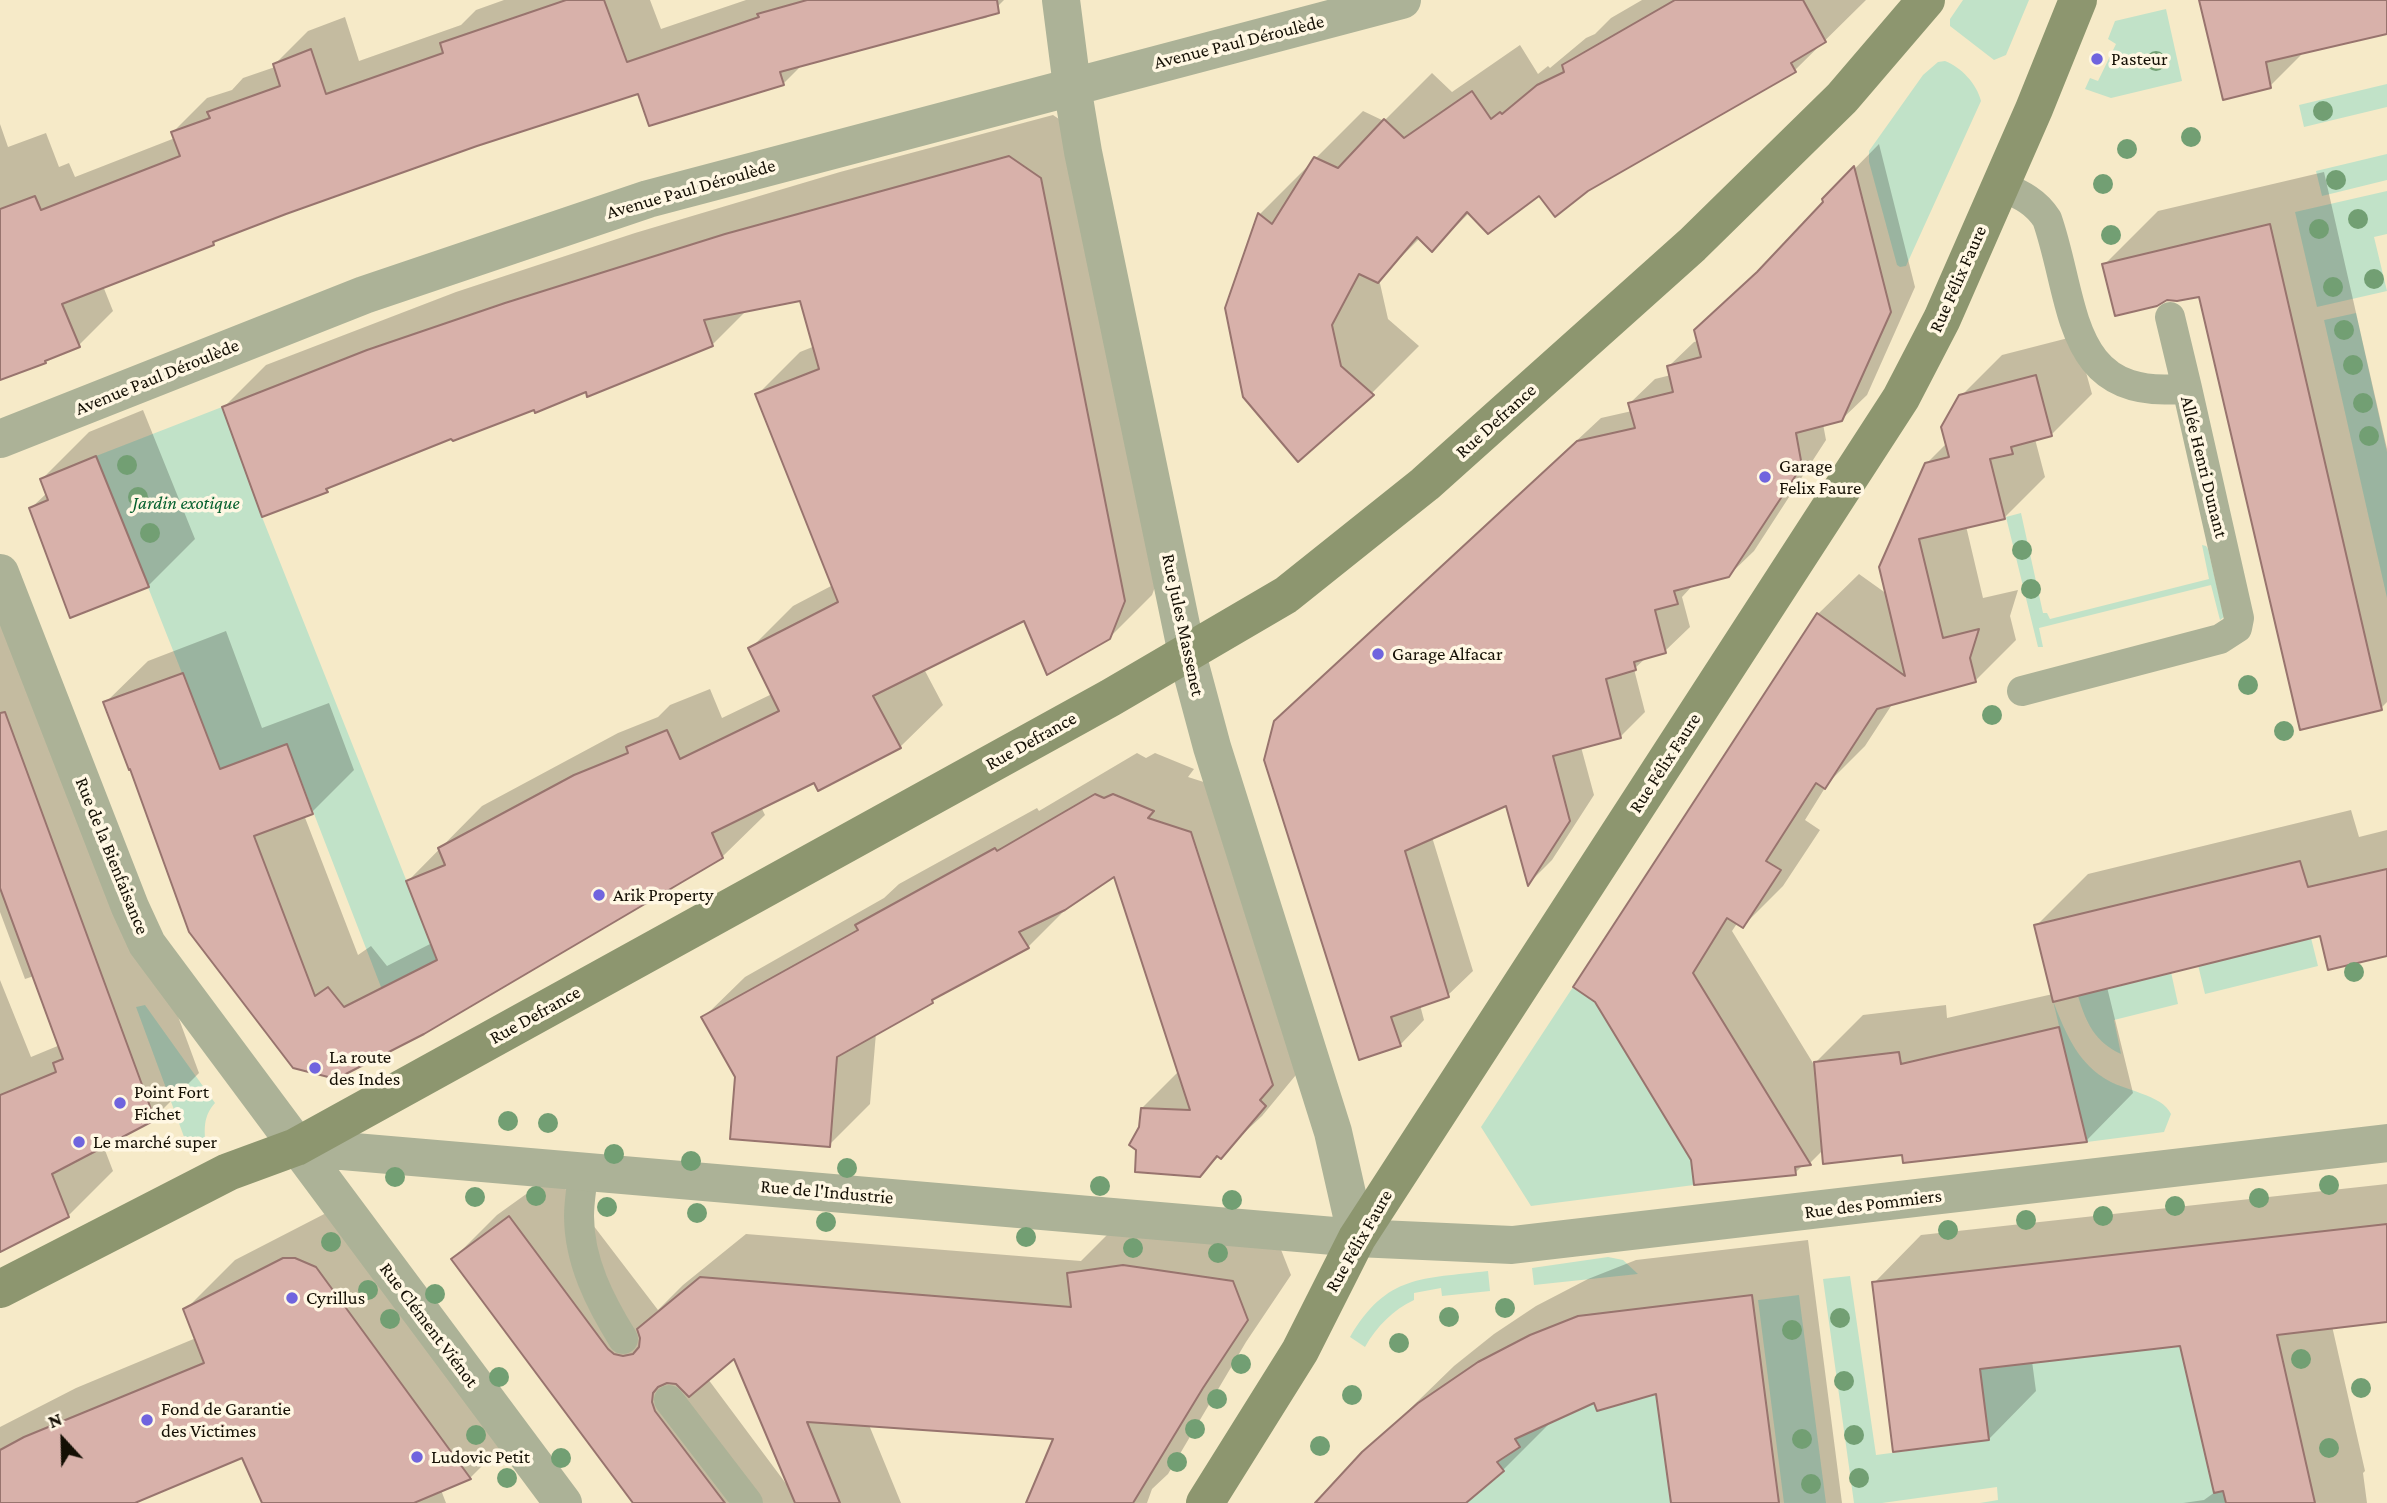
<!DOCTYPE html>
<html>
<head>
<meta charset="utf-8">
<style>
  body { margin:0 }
  #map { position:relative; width:2387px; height:1503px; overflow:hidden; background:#f6eac8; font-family:"Crimson Pro",serif }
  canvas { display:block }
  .north { position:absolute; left:28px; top:1405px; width:70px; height:70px; -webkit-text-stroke:5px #fff7e3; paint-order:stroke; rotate:338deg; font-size:19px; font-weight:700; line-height:28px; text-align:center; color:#140f04 }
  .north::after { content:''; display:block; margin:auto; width:24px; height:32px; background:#140f04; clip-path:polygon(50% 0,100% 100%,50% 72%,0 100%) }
</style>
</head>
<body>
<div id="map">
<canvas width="2387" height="1503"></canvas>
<div class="north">N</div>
</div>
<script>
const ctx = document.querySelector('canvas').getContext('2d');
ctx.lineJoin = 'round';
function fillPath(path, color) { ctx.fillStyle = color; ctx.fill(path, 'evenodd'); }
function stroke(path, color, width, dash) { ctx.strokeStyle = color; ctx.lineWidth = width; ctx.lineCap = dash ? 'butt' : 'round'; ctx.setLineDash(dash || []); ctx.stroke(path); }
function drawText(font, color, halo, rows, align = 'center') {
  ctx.font = font + ' "Crimson Pro",serif'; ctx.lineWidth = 7; ctx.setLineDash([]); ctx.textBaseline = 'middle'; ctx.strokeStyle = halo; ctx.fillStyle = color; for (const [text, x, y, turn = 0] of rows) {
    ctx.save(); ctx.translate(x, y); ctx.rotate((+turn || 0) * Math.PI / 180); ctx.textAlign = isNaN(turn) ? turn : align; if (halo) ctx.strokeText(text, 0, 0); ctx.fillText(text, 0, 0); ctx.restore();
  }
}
const green = new Path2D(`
  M 1963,0 L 2029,0 L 2006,55 L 1994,60 L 1950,26 L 1950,19 Z
  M 2166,9 L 2182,81 L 2111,98 L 2085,89 L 2090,78 L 2098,81 L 2116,44 L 2108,39 L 2115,21 Z
  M 1945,61 C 1961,67 1977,84 1981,101 L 1906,266 L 1900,267 L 1897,265 L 1869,162 L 1869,151 L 1923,75 L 1938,62 Z
  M 2387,84 L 2387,107 L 2304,127 L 2299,105 Z
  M 2387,154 L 2387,180 L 2322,196 L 2316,171 Z
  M 2387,191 L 2387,234 L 2374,237 L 2387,291 L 2317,307 L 2295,212 Z
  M 2356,313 L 2387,452 L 2387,598 L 2324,320 Z
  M 222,407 L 262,517 L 459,1013 L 403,1044 L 287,744 L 220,769 L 96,456 Z
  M 2021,513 L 2043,613 L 2047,613 L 2050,619 L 2209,579 L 2202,545 L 2206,546 L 2208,549 L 2224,617 L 2220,620 L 2211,585 L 2039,628 L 2043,647 L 2038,647 L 2006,517 Z
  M 2311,938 L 2318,966 L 2205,994 L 2198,965 Z
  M 2171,972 L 2178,1004 L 2114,1020 L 2121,1054 C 2095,1042 2086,1023 2078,996 Z
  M 1573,987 L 1614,1015 L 1689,1139 L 1694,1185 L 1531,1206 L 1481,1127 Z
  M 2053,1001 C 2065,1031 2076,1060 2104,1078 C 2123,1091 2162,1094 2171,1114 L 2164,1132 L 2087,1142 Z
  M 145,1005 L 215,1103 C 203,1116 204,1130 206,1147 L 190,1153 L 136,1007 Z
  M 1608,1257 L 1623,1260 L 1638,1274 L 1534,1285 L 1532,1268 Z
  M 1488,1271 L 1490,1291 L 1442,1296 L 1441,1288 L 1414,1293 L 1414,1300 C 1393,1310 1377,1326 1365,1347 L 1350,1337 C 1387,1274 1422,1279 1488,1271 Z
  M 1850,1276 L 1876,1455 L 1989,1440 L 1980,1369 L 2192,1344 L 2189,1384 L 2214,1493 L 2223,1491 L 2226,1503 L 1980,1503 L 1998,1500 L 1997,1487 L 1882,1503 L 1854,1503 L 1823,1279 Z
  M 1799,1295 L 1826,1503 L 1784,1503 L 1758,1300 Z
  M 1675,1390 L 1683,1447 L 1664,1450 L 1671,1503 L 1466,1503 L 1504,1472 L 1497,1462 L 1520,1447 L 1515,1439 L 1594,1402 L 1598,1411 L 1615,1406 L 1614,1398 Z`);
const shadow = new Path2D(`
  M 504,0 L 650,0 L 661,29 L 746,0 L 1004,0 L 986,18 L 962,22 L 803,64 L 783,84 L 639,92 L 477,145 L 219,238 L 213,244 L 103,286 L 113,311 L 79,345 L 49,357 L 45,362 L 0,379 L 0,124 L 8,147 L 46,133 L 59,167 L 69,163 L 75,177 L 175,138 L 173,132 L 207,98 L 232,90 L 243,78 L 275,67 L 275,64 L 308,31 L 345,17 L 359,61 L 461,25 L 476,10 Z
  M 1642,0 L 1866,0 L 1794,71 L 1540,193 L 1470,212 L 1432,250 L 1420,238 L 1379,279 L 1388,319 L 1419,346 L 1372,393 L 1298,459 L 1226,308 L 1260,214 L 1307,167 L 1309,169 L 1315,159 L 1363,111 L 1384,121 L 1432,73 L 1452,92 L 1520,45 L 1538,74 L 1548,66 L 1550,68 L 1586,38 L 1595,34 L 1611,18 Z
  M 2201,0 L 2387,0 L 2387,32 L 2305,51 L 2270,86 Z
  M 1053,115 L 1083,135 L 1166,557 L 1152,595 L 1109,638 L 1025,619 L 924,669 L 943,705 L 900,747 L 814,780 L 761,807 L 765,815 L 722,857 L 336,1077 L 105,703 L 148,661 L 226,631 L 262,728 L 329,703 L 354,770 L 312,812 L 304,815 L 358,955 L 371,946 L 387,966 L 432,943 L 408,881 L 482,806 L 618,733 L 658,717 L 670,705 L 710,689 L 722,718 L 772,694 L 750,649 L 793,606 L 833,585 L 757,395 L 800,352 L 815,346 L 801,299 L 748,309 L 712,345 L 452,436 L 333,484 L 327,491 L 224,407 L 266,365 L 456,292 L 635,233 L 840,172 Z
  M 1879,144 L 1915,287 L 1867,395 L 1841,420 L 1823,424 L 1826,440 L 1754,551 L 1728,576 L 1694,584 L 1682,597 L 1690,627 L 1665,651 L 1648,656 L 1634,669 L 1645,712 L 1620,737 L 1581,747 L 1594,795 L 1552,860 L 1529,883 L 1507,804 L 1432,837 L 1473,971 L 1448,995 L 1420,1005 L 1424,1020 L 1400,1045 L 1360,1058 L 1301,697 L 1601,418 L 1632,411 L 1630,403 L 1655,379 L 1671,375 L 1669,366 L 1694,342 L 1698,341 L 1825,203 L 1824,200 Z
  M 2324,172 L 2387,449 L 2387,702 L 2381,708 L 2200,295 L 2166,298 L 2104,265 L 2158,211 Z
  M 2076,336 L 2092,394 L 2051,435 L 2035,439 L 2045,477 L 2004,518 L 1966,526 L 1983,598 L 2018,590 L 2010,616 L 2016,640 L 1975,681 L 1893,703 L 1865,746 L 1828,783 L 1805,820 L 1820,830 L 1783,886 L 1743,926 L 1738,922 L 1732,931 L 1816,1068 L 1816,1062 L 1863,1015 L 1946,1005 L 1947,1018 L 2053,994 L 2036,926 L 2088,874 L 2351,810 L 2359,837 L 2387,830 L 2387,955 L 2321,934 L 2107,987 L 2133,1093 L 2086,1141 L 1904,1153 L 1823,1150 L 1810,1163 L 1804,1164 L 1795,1173 L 1693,1159 L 1597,1001 L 1818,614 L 1859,574 L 1887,594 L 1926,464 L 1947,443 L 1961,396 L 2002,355 Z
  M 143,410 L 195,539 L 148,586 L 31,508 L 47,493 L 42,479 L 89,432 Z
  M 0,581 L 18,584 L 199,1073 L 154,1118 L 103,1145 L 113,1171 L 68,1216 L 0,1250 L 0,980 L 31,1057 L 60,1045 L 34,976 L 25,979 L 0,912 Z
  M 1137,753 L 1146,758 L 1155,753 L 1194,769 L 1188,777 L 1232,791 L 1305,1064 L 1262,1116 L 1199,1175 L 1140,1128 L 1142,1108 L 1179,1071 L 1115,874 L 1069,906 L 1028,947 L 940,993 L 932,1001 L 876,1033 L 870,1104 L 829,1145 L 736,1077 L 703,1018 L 745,977 L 884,898 L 899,884 L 1037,808 L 1039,811 Z
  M 554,1174 L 658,1310 L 683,1285 L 746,1234 L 1081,1261 L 1113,1229 L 1276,1237 L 1291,1275 L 1246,1342 L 1168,1474 L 1152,1489 L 1147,1503 L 1028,1503 L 1056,1438 L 869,1425 L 901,1503 L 636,1503 L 453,1259 L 497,1215 ZM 735,1356 L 787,1485 L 708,1379 Z
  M 2387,1184 L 2387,1320 L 2332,1326 L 2365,1471 L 2363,1473 L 2367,1503 L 2183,1503 L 2204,1500 L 2215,1492 L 2182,1344 L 2032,1361 L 2036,1391 L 1989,1439 L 1874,1283 L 1921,1235 Z
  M 334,1209 L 520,1428 L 470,1478 L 441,1490 L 446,1503 L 264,1503 L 243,1455 L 131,1503 L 0,1503 L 0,1427 L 76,1388 L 196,1338 L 185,1310 L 235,1260 Z
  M 1808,1240 L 1842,1503 L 1672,1503 L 1658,1392 L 1595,1400 L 1554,1419 L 1503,1470 L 1463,1503 L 1319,1503 L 1349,1468 L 1454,1366 L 1494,1334 L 1536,1306 L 1588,1279 L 1636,1260 Z`);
const building = new Path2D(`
  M 566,0 L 604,0 L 627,62 L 759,17 L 757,14 L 807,0 L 997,0 L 999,13 L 780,72 L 784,85 L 649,126 L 638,94 L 477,146 L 286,214 L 213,242 L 214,245 L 62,304 L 80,347 L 45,361 L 46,363 L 0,380 L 0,209 L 35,196 L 41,210 L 180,156 L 171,132 L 210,118 L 207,112 L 280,86 L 273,64 L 311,49 L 326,94 L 443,53 L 440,43 Z
  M 1675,0 L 1803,0 L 1826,42 L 1791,63 L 1796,72 L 1588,191 L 1555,217 L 1539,196 L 1488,234 L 1467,212 L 1432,252 L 1417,237 L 1378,283 L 1359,274 L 1332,325 L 1341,366 L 1374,395 L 1298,462 L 1243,397 L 1225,308 L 1258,213 L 1272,224 L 1314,157 L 1338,168 L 1384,119 L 1404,138 L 1472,91 L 1491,119 L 1500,112 L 1502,114 L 1537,85 L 1564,72 L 1562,65 Z
  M 2199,0 L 2387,0 L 2387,34 L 2266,62 L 2271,88 L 2223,100 Z
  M 1009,156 L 1041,178 L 1125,601 L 1110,639 L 1047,675 L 1024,621 L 873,696 L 901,748 L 818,791 L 814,783 L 712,833 L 723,858 L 424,1034 L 336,1079 L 293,1068 L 189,932 L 130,769 L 129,770 L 103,702 L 183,673 L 220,769 L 287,744 L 313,814 L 254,836 L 315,996 L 328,987 L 344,1007 L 437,960 L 406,881 L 445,865 L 438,848 L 574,775 L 628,753 L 626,747 L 667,730 L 680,759 L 779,711 L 748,648 L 838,602 L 755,394 L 819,369 L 800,301 L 704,320 L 713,346 L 587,397 L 586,392 L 535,413 L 534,410 L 453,441 L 451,439 L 326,489 L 328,492 L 262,517 L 222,407 L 367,350 L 505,303 L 725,234 Z
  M 1854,166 L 1891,312 L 1842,421 L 1796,433 L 1802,466 L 1729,577 L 1674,591 L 1678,604 L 1655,610 L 1666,653 L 1634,662 L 1636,670 L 1606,679 L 1621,738 L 1553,756 L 1570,821 L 1528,886 L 1506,806 L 1405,851 L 1449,997 L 1391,1017 L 1401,1046 L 1359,1060 L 1264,760 L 1274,721 L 1577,441 L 1635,428 L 1628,403 L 1673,392 L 1667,366 L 1701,357 L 1694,330 L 1757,272 L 1823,202 L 1822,199 Z
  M 2270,224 L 2382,710 L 2300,730 L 2199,297 L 2177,301 L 2167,300 L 2157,306 L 2115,316 L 2102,264 Z
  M 2036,375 L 2052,436 L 2011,447 L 2013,454 L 1990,459 L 2005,519 L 1919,539 L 1943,638 L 1979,629 L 1970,658 L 1976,682 L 1877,709 L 1825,789 L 1816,783 L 1766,861 L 1781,870 L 1743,928 L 1727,918 L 1693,973 L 1811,1165 L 1795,1167 L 1796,1175 L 1694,1185 L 1691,1160 L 1595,1002 L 1573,987 L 1817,613 L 1905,676 L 1879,567 L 1925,463 L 1949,457 L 1941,427 L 1959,395 Z
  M 96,456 L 149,587 L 70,618 L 29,508 L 48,500 L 40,479 Z
  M 5,712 L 155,1120 L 52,1174 L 69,1217 L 0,1252 L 0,1095 L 56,1072 L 53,1063 L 63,1059 L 0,888 L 0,713 Z
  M 1095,794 L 1104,798 L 1113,794 L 1154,811 L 1148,818 L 1191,832 L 1273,1085 L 1260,1100 L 1266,1106 L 1221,1159 L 1217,1156 L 1200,1177 L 1135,1172 L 1136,1150 L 1129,1145 L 1139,1127 L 1141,1108 L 1190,1110 L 1114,877 L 1065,910 L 1019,932 L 1029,948 L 932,1000 L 933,1003 L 837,1057 L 830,1147 L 730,1139 L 735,1077 L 701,1017 L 858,930 L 855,925 L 995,848 L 997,851 Z
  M 2300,861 L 2308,887 L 2387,869 L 2387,956 L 2328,970 L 2320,936 L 2053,1002 L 2034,925 Z
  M 2059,1027 L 2087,1142 L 1903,1163 L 1902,1155 L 1823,1164 L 1814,1062 L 1899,1052 L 1901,1064 Z
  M 509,1216 L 608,1349 L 614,1354 L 623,1356 L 633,1354 L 639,1347 L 640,1338 L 637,1329 L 700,1277 L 1071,1307 L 1067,1273 L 1123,1265 L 1233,1281 L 1248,1320 L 1203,1388 L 1133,1503 L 1026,1503 L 1053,1439 L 807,1422 L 840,1503 L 795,1503 L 734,1359 L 689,1397 L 676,1384 L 667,1383 L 658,1387 L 653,1393 L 652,1402 L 655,1411 L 725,1503 L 633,1503 L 451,1259 Z
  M 2387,1224 L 2387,1322 L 2277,1335 L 2315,1503 L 2226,1503 L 2223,1491 L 2214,1493 L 2180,1346 L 1980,1369 L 1989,1440 L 1893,1452 L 1872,1282 Z
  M 283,1258 L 295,1258 L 316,1267 L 471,1479 L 414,1503 L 262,1503 L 242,1458 L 135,1503 L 0,1503 L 0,1450 L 24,1437 L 204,1363 L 183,1309 Z
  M 1752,1295 L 1779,1503 L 1671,1503 L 1656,1394 L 1597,1411 L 1594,1403 L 1515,1439 L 1520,1447 L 1497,1462 L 1504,1471 L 1466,1503 L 1315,1503 L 1362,1452 L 1418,1403 L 1478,1362 L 1530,1335 L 1578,1316 Z`);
const lane = new Path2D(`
  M 1999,185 C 2019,194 2035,200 2047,219 C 2076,302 2065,403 2187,388 L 2239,618 L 2237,628 L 2220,639 L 2022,691
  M 2170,317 L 2187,388
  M 583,1172 C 582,1186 579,1201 579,1216 C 579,1261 600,1302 623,1339
  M 669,1400 L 748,1503`);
const street = new Path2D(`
  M 1061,0 L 1072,86 L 1083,152 L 1187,654 L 1212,747 L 1333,1132 L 1357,1238
  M 0,439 L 364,295 L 648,199 L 1402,0
  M 0,573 L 130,907 L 147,944 L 563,1503
  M 296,1147 L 1357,1238 L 1512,1245 L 2387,1143`);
const secondary = new Path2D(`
  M 0,1289 L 228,1172 L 296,1147 L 1110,698 L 1286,595 L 1425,484 L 1692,245 L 1842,98 L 1926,0
  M 1205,1503 L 1300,1351 L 1357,1238 L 1901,398 L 1942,319 L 2034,109 L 2078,0`);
const trees = [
  [2156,61],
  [2323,111],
  [2191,137],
  [2127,149],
  [2336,180],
  [2103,184],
  [2358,219],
  [2319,229],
  [2111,235],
  [2374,279],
  [2333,287],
  [2344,330],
  [2353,365],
  [2363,403],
  [2369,436],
  [127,465],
  [138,497],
  [150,533],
  [2022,550],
  [2031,589],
  [2248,685],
  [1992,715],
  [2284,731],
  [2354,972],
  [508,1121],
  [548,1123],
  [614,1154],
  [691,1161],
  [847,1168],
  [395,1177],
  [2329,1185],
  [1100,1186],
  [536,1196],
  [475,1197],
  [2259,1198],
  [1232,1200],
  [2175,1206],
  [607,1207],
  [697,1213],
  [2103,1216],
  [2026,1220],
  [826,1222],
  [1948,1230],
  [1026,1237],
  [331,1242],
  [1133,1248],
  [1218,1253],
  [368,1290],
  [435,1294],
  [1505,1308],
  [1449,1317],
  [1840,1318],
  [390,1319],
  [1792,1330],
  [1399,1343],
  [2301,1359],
  [1241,1364],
  [499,1377],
  [1844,1381],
  [2361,1388],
  [1352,1395],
  [1217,1399],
  [1195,1429],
  [476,1435],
  [1854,1435],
  [1802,1439],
  [1320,1446],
  [2329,1448],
  [561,1458],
  [1177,1462],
  [507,1478],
  [1859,1478],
  [1811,1484]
];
const markers = [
  [2097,59,7,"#7064de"],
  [1765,477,7,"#7064de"],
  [1378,654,7,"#7064de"],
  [599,895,7,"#7064de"],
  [315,1068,7,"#7064de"],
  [120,1103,7,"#7064de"],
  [79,1142,7,"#7064de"],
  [292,1298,7,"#7064de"],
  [147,1420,7,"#7064de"],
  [417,1457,7,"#7064de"]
];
const streetNames = [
  ["Avenue Paul Déroulède",1239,42,-14],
  ["Avenue Paul Déroulède",691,189,-16],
  ["Rue Félix Faure",1958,279,-66],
  ["Avenue Paul Déroulède",157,377,-22],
  ["Rue Defrance",1496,421,-42],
  ["Allée Henri Dunant",2204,467,76],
  ["Rue Jules Massenet",1183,625,78],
  ["Rue Defrance",1031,741,-29],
  ["Rue Félix Faure",1665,763,-57],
  ["Rue de la Bienfaisance",112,856,68],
  ["Rue Defrance",535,1015,-29],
  ["Rue de l'Industrie",827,1192,5],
  ["Rue des Pommiers",1873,1204,-7],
  ["Rue Félix Faure",1359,1241,-60],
  ["Rue Clément Viénot",429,1325,53]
];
const poiNames = [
  ["Pasteur",2111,59],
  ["Garage",1779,466],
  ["Felix Faure",1779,488],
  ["Garage Alfacar",1392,654],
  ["Arik Property",613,895],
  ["La route",329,1057],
  ["des Indes",329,1079],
  ["Point Fort",134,1092],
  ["Fichet",134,1114],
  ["Le marché super",93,1142],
  ["Cyrillus",306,1298],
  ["Fond de Garantie",161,1409],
  ["des Victimes",161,1431],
  ["Ludovic Petit",431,1457]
];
const parkNames = [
  ["Jardin exotique",186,503]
];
fillPath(green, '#c1e2c8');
fillPath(shadow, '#0003');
fillPath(building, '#d8b1aa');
stroke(building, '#98746e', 2);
stroke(lane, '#acb297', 30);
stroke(street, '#acb297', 38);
stroke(secondary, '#8d966f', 38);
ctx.fillStyle = '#729f73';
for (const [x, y] of trees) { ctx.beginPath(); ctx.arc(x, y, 10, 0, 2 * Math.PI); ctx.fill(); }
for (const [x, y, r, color] of markers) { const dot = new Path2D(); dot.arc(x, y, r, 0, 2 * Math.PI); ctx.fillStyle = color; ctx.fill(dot); stroke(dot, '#fff7e3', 2.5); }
drawText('19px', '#140f04', '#fff7e3', streetNames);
drawText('19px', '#140f04', '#fff7e3', poiNames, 'left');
drawText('italic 19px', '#06612e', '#fff7e3', parkNames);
</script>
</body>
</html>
